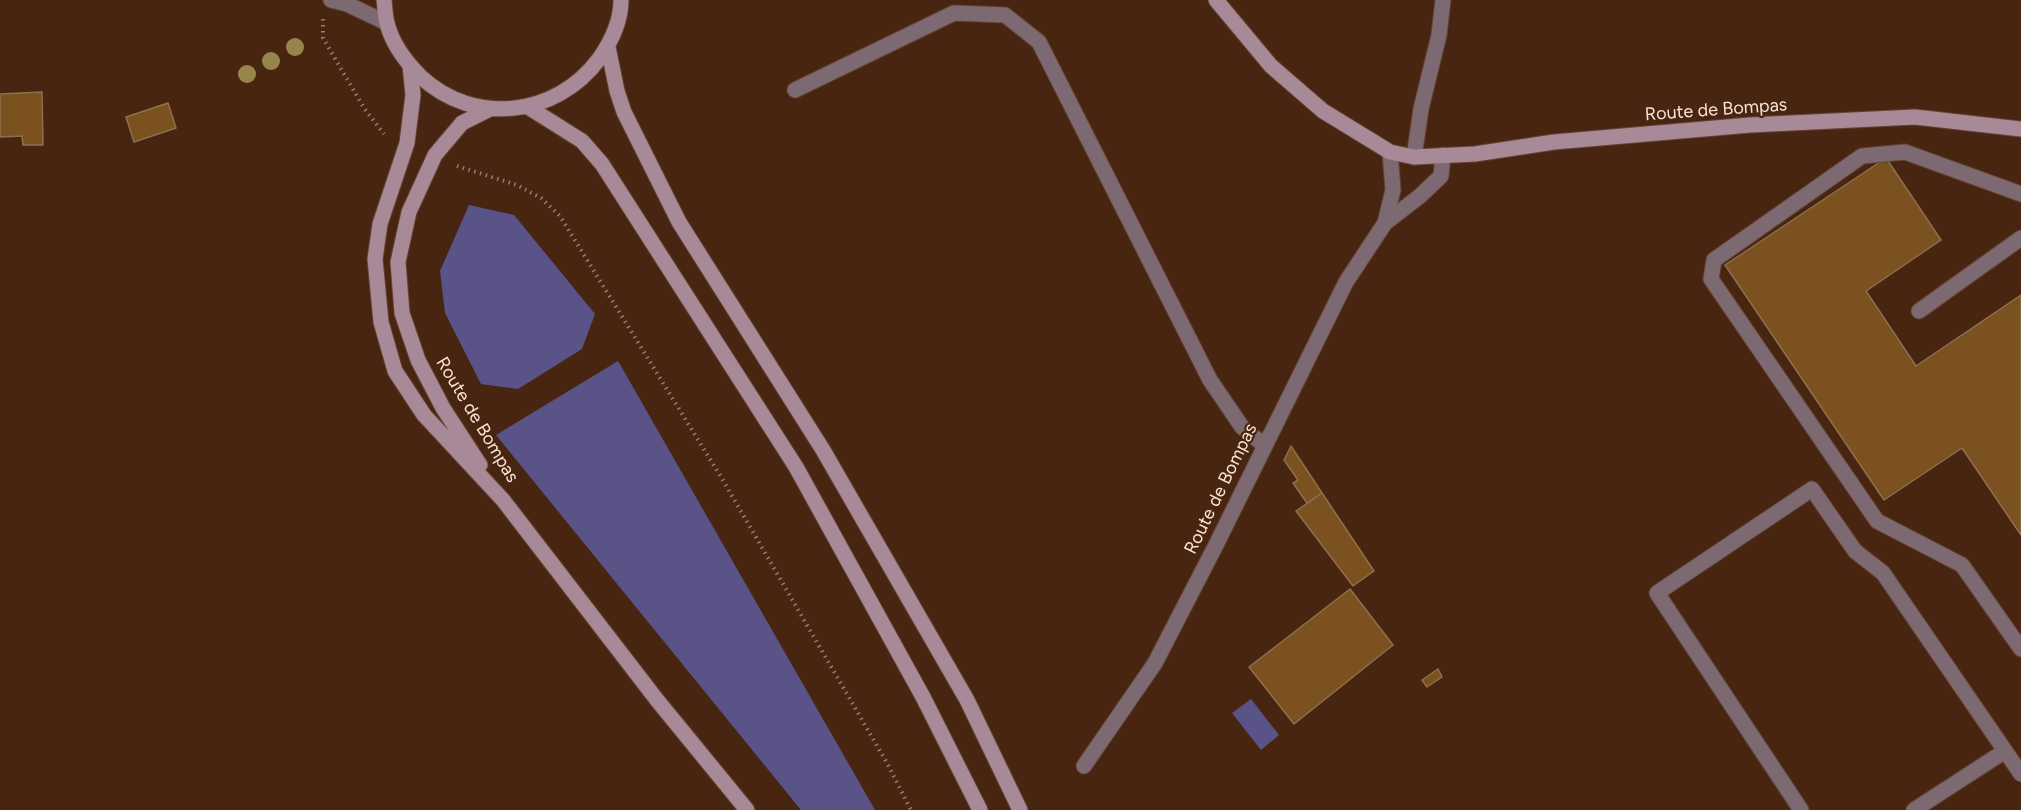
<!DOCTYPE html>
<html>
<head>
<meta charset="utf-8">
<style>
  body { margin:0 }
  canvas { display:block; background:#482511 }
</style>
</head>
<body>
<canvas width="2021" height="810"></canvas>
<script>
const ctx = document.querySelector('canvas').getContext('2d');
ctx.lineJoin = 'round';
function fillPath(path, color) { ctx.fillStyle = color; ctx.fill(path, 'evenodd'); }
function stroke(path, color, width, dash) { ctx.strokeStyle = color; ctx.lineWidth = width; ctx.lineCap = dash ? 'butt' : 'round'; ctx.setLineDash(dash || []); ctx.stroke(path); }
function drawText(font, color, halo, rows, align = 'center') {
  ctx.font = font + ' Figtree,sans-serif'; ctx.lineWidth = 4.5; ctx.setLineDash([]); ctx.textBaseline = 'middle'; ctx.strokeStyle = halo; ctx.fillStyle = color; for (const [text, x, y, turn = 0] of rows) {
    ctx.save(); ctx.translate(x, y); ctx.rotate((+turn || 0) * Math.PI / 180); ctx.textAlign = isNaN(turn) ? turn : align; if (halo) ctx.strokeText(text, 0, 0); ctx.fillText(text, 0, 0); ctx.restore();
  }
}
const water = new Path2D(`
  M 469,205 L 514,215 L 595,314 L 582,349 L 518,389 L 481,384 L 445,313 L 440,271 Z
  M 618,361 L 875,810 L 801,810 L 496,435 Z
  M 1251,699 L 1279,735 L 1261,750 L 1232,713 Z`);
const building = new Path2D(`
  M 42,92 L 43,145 L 23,145 L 22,136 L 0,137 L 0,94 Z
  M 168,103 L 176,128 L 134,142 L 126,117 Z
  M 1886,158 L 1941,240 L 1866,291 L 1916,366 L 2021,295 L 2021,535 L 1962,448 L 1884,500 L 1725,265 Z
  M 1291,446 L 1322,493 L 1307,503 L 1293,483 L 1298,480 L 1284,460 Z
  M 1322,493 L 1374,571 L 1353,586 L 1296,511 Z
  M 1350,589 L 1393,645 L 1294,724 L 1249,667 Z
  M 1438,669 L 1442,677 L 1427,687 L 1422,680 Z`);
const path = new Path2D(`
  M 323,19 L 323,38 L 364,108 L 384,134
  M 457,166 L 517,185 L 541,198 L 560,216 L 721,477 L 887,763 L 911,810`);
const service = new Path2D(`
  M 795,90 L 954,13 L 1005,15 L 1039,42 L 1210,380 L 1242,427 L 1264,445
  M 2021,194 L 1905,152 L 1862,156 L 1714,260 L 1711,279 L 1877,521 L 1962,565 L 2021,649
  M 1919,311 L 2021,238
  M 1801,810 L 1657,593 L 1812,489 L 1855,551 L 1883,573 L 2021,774
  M 1914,810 L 2005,751`);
const minor = new Path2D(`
  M 331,0 L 347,4 L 387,23
  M 1414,157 L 1421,109 L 1439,35 L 1443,0
  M 1385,223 L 1420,196 L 1441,176 L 1443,155
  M 1084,766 L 1155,663 L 1216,545 L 1346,282 L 1385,223 L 1393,190 L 1390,152`);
const secondary = new Path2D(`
  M 384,0 C 385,7 385,16 387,23 C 392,44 406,62 421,77 C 474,126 556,117 599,59 C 611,42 621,22 621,0
  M 1216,0 L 1271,66 L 1323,111 L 1390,152 L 1414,157 L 1475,154 L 1554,142 L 1750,125 L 1915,117 L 2021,129
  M 608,47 L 617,91 L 624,112 L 679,222 L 823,450 L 967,700 L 1020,810
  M 410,66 L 413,95 L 407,143 L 380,224 L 375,259 L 381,322 L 395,371 L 424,415 L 503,500 L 657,700 L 747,810
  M 528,107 L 582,141 L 602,164 L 796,467 L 923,697 L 980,810
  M 480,465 L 443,408 L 418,360 L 402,313 L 398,262 L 409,212 L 435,155 L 462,123 L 490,109`);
const trees = [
  [295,47],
  [271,61],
  [247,74]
];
const streetNames = [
  ["Route de Bompas",1716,110,-4],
  ["Route de Bompas",477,420,59],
  ["Route de Bompas",1221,489,-64]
];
fillPath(water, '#595388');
fillPath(building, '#7a511f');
stroke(building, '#8e704f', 1.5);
stroke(service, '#644331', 17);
stroke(minor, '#644331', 17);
stroke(secondary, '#644331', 17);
stroke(path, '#987b6a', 4, [1.5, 4.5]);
stroke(service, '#7c6972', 15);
stroke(minor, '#7c6972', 15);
stroke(secondary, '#a78997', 15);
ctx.fillStyle = '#97864b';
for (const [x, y] of trees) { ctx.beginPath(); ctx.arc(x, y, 9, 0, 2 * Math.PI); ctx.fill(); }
drawText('18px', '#f9e2d6', '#482511', streetNames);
</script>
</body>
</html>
